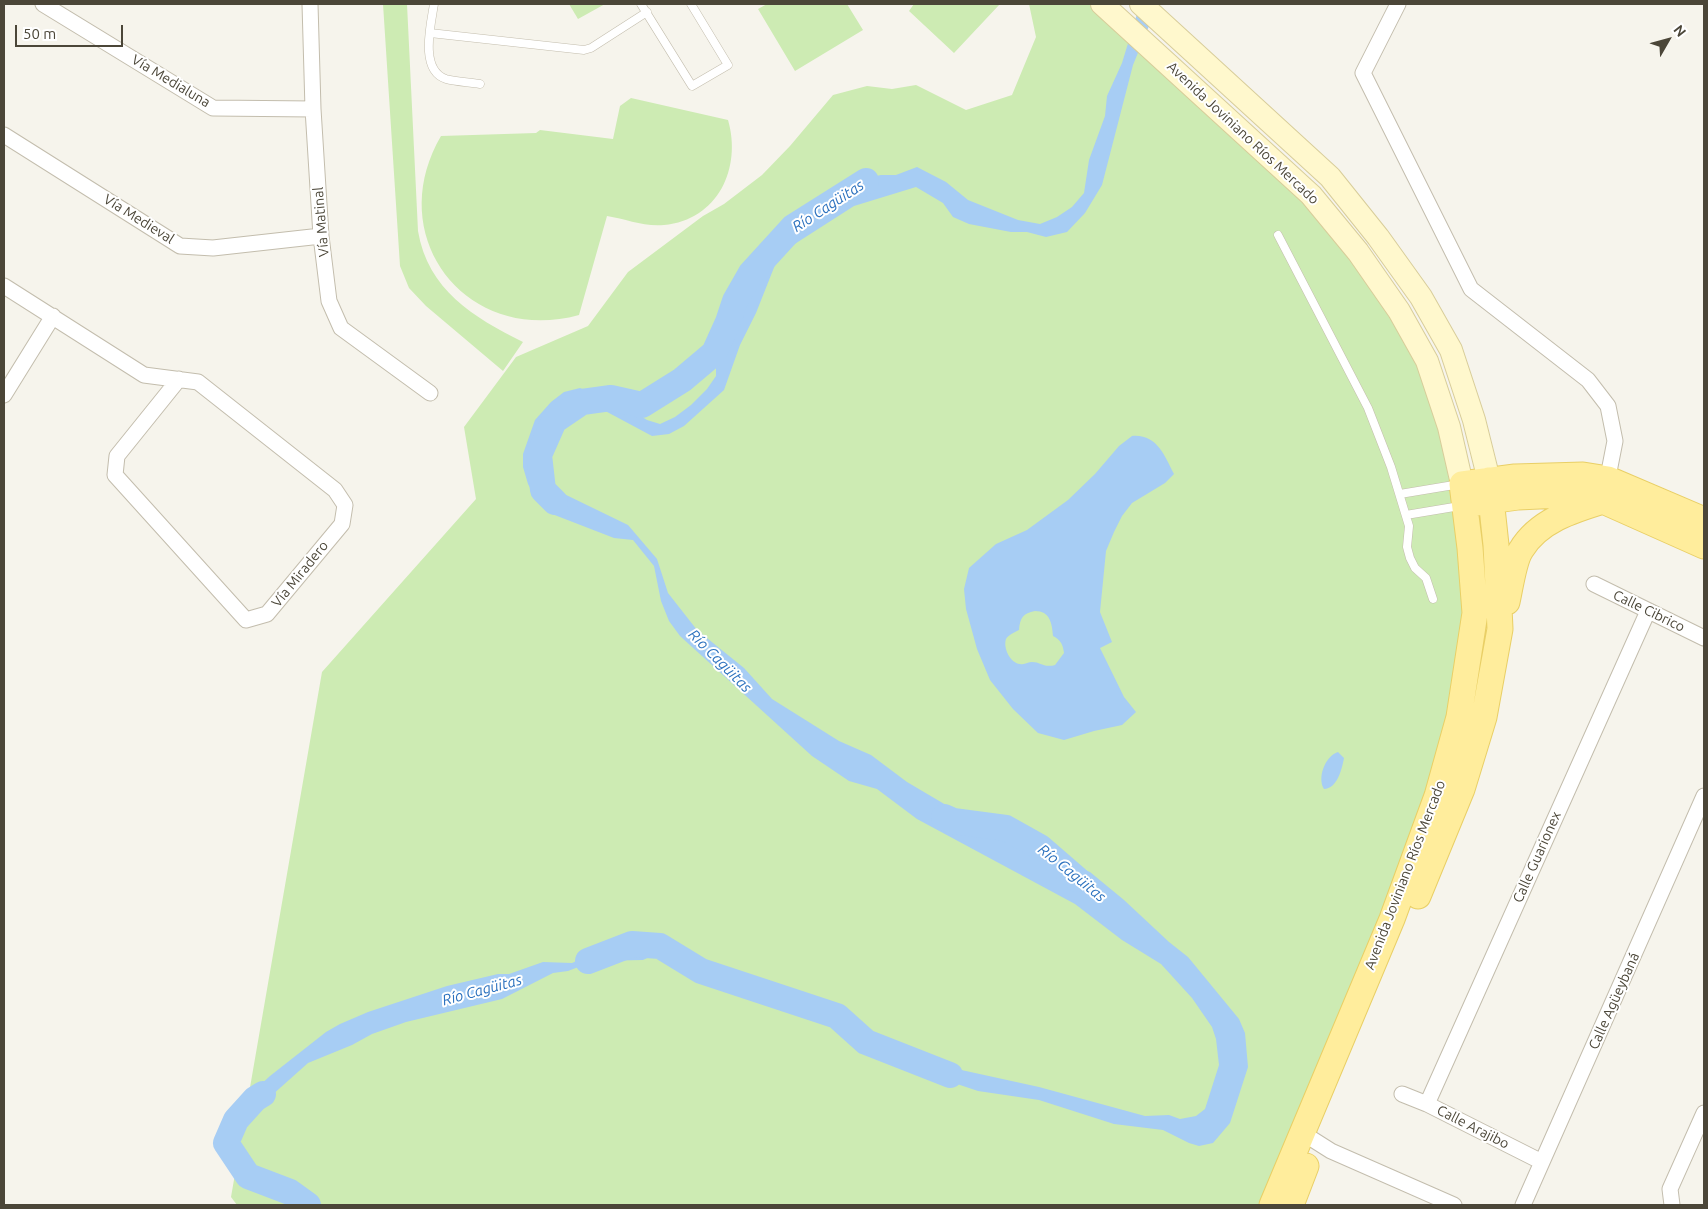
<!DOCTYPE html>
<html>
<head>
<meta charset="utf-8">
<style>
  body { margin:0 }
  #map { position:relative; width:1708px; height:1209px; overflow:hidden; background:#f6f4ec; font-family:Ubuntu,sans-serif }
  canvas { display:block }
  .frame { position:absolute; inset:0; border:5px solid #4b4638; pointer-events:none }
  .north { position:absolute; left:1643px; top:15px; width:50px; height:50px; -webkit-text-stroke:4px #fff; paint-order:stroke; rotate:52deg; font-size:14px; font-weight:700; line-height:20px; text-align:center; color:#4b4638 }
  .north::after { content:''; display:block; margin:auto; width:18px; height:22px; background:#4b4638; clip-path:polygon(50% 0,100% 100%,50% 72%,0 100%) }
  .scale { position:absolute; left:15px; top:25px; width:108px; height:22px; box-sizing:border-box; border:2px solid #4b4638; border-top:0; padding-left:6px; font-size:15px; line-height:18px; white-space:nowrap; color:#4b4638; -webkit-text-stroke:4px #fff; paint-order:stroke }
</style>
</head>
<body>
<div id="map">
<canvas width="1708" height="1209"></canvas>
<div class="frame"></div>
<div class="north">N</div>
<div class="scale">50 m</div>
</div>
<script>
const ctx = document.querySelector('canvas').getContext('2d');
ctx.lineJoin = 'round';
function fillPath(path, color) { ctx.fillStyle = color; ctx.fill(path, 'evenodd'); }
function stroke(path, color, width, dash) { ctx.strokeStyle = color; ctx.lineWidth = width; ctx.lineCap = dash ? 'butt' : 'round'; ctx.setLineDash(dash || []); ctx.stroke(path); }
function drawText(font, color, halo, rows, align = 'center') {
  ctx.font = font + ' Ubuntu,sans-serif'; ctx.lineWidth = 4; ctx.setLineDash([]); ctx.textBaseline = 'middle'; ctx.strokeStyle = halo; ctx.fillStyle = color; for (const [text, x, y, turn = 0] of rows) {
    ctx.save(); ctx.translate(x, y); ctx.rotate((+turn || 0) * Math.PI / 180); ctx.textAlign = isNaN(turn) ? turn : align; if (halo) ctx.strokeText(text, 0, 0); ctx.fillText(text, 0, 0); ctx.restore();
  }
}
const green = new Path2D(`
  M 383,4 L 407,4 L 418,231 C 428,290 473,317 523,342 L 503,371 L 426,306 L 409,288 L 400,266 Z
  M 569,4 L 605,4 L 578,19 Z
  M 767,4 L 847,4 L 863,30 L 795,71 L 758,9 Z
  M 914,4 L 1000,4 L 954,53 L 909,11 Z
  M 1029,4 L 1089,4 L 1294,189 L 1372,277 L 1443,415 L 1475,659 L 1476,713 L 1281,1205 L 237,1205 L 231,1197 L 322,672 L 476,499 L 464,427 L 516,357 L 588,326 L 628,272 L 703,216 L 724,204 L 762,175 L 790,146 L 833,95 L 867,86 L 892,89 L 916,85 L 966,110 L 1012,95 L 1036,37 Z
  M 631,98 L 728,120 C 742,168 718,220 664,225 C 644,227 626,219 607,216 L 579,315 C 467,346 382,237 441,136 L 536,133 L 540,130 L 613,139 L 620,106 Z`);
const water = new Path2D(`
  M 1140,4 L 1158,4 L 1133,65 L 1102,185 L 1085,213 L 1067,232 L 1046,237 L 1027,232 L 1011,232 L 969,224 L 953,217 L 943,203 L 916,187 L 854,206 L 790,247 L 775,265 L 756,313 L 740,345 L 724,390 L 684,426 L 669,434 L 652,436 L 596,406 L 589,399 L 572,401 C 561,416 543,428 538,447 C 537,454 539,464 540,472 L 558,491 L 628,525 L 657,559 L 668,593 L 697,630 L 744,668 L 772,699 L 839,741 L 871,755 L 907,782 L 1007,841 L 1031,851 L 1059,858 L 1090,872 L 1124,900 L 1169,942 L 1188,957 L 1239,1019 L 1245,1033 L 1248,1067 L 1230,1123 L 1213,1143 L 1199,1146 L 1189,1143 L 1163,1130 L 1114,1124 L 1039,1100 L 978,1091 L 960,1085 L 915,1064 L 918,1057 L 934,1064 L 1039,1087 L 1145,1116 L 1169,1115 L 1180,1119 L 1196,1116 L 1205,1109 L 1219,1065 L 1216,1039 L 1212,1027 L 1192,998 L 1161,964 L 1122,940 L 1075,904 L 917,819 L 877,789 L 849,781 L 812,756 L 680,636 L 669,621 L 661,601 L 654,566 L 633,540 L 614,538 L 552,514 L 535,497 L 528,484 L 523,467 L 523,454 L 535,420 L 551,402 L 564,392 L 580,388 L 631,410 L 647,420 L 660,424 L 675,417 L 691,405 L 707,389 L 716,376 L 716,354 L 719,333 L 736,303 L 749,286 L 765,251 L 783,238 L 793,222 L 809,217 L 819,216 L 832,205 L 844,186 L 856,180 L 881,175 L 896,175 L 917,167 L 946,182 L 968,200 L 1018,220 L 1040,224 L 1057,217 L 1072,207 L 1084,193 L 1089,160 L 1105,116 L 1107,96 L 1122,63 Z
  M 1132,436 C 1157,434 1164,455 1174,474 L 1165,483 L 1132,503 L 1122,516 L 1114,532 L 1106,551 L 1100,612 L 1112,642 L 1100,648 L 1124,697 L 1136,712 L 1122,725 L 1094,731 L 1064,740 L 1038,733 L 1013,709 L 990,680 L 977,649 L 966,609 L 964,589 L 969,568 L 996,544 L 1027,530 L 1068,500 L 1095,474 L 1119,446 ZM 1035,611 C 1050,611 1052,623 1053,636 C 1061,640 1063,645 1064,653 L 1055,665 C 1043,668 1041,662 1032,662 C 1028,662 1025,665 1020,664 C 1010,663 1003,648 1006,639 C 1008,635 1015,632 1019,630 C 1020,618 1023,613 1035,611 Z
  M 1338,752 L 1344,758 C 1342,769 1337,789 1324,789 C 1317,778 1325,756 1338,752 Z
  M 656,941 L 656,954 L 643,960 L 594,961 L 568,971 L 553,973 L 502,999 L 406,1022 L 372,1034 L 352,1045 L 308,1063 L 243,1121 L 230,1113 L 270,1076 L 326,1032 L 340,1024 L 368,1012 L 447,986 L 498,974 L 509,974 L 543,962 L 572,963 L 607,948 L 627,948 Z`);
const river = new Path2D(`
  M 555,502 L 543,490 L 539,455 L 554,421 L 582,402 L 611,398 L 642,405 L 682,380 L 714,353 L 728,322 L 735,301 L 751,273 L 793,227 L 866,181
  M 944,817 L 953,821 L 1006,828 L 1040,847 L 1077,879
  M 588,961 L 632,944 L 660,946 L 701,971 L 837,1016 L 866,1042 L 950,1075
  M 263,1094 L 255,1099 L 236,1120 L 226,1143 L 248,1176 L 290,1192 L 308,1205`);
const lane = new Path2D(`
  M 434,4 C 431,24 419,70 446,79 C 456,82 469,82 480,84
  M 641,4 L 692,86 L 728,65 L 691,4
  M 430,33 L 584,50 L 591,48 L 647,12
  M 1278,235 L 1368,408 L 1391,467 L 1409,526 L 1407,547 L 1410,558 L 1415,568 L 1426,578 L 1433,599
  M 1400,494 L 1460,484
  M 1406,515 L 1460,506`);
const street = new Path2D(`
  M 43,4 L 213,108 L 313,109
  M 310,4 L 313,109 L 321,236 L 329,301 L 341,328 L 430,393
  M 1398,4 L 1363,73 L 1471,289 L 1588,380 L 1608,406 L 1615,441 L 1606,487
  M 4,135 L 180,246 L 213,248 L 321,236
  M 4,286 L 144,375 L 198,382 L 335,490 L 345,505 L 342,524 L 267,614 L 246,620 L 115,475 L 117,456 L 179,379
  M 4,395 L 53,316
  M 1594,584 L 1704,638
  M 1402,1094 L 1427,1104 L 1542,1162
  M 1427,1104 L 1648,611
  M 1301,1132 L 1331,1151 L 1454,1205
  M 1523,1205 L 1704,796
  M 1672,1205 L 1670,1189 L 1704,1113`);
const secondary = new Path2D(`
  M 1102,4 L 1311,195 L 1358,252 L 1399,311 L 1427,361 L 1449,427 L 1462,484
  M 1141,4 L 1330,177 L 1378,237 L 1421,297 L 1451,350 L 1474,420 L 1489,480`);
const primary = new Path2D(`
  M 1475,503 L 1518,497 L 1582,494 L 1603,501 L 1704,546
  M 1507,602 C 1510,589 1514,560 1521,550 C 1538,521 1573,510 1603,501
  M 1418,896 L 1462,789 L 1484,717 L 1500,629 L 1496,545 L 1489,480
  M 1272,1205 L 1392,919 L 1437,796 L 1459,717 L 1475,613 L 1470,548 L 1462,484 L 1515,477 L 1583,475 L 1608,479 L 1704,520
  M 1291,1205 L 1306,1166`);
const streetNames = [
  ["Vía Medialuna",171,81,31],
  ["Avenida Joviniano Ríos Mercado",1243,133,43],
  ["Vía Medieval",139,219,32],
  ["Vía Matinal",321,222,-95],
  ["Vía Miradero",300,574,-51],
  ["Calle Cibrico",1649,611,26],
  ["Calle Guarionex",1537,857,-66],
  ["Avenida Joviniano Ríos Mercado",1405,875,-69],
  ["Calle Agüeybaná",1614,1001,-66],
  ["Calle Arajibo",1473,1127,27]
];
const waterNames = [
  ["Río Cagüitas",828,206,-33],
  ["Río Cagüitas",720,661,45],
  ["Río Cagüitas",1072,873,39],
  ["Río Cagüitas",482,990,-15]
];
fillPath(green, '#cdebb3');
fillPath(water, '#a7cdf4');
stroke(river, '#a7cdf4', 26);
stroke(lane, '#c3bdad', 9);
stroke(street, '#c3bdad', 17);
stroke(secondary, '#d8cd9a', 24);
stroke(primary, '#e9cf66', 27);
stroke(lane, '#fff', 8);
stroke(street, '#fff', 15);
stroke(secondary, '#fff8cd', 22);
stroke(primary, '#ffed9c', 25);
drawText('14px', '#4b4638', '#fff', streetNames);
drawText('italic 15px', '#2b71be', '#fff', waterNames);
</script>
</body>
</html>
